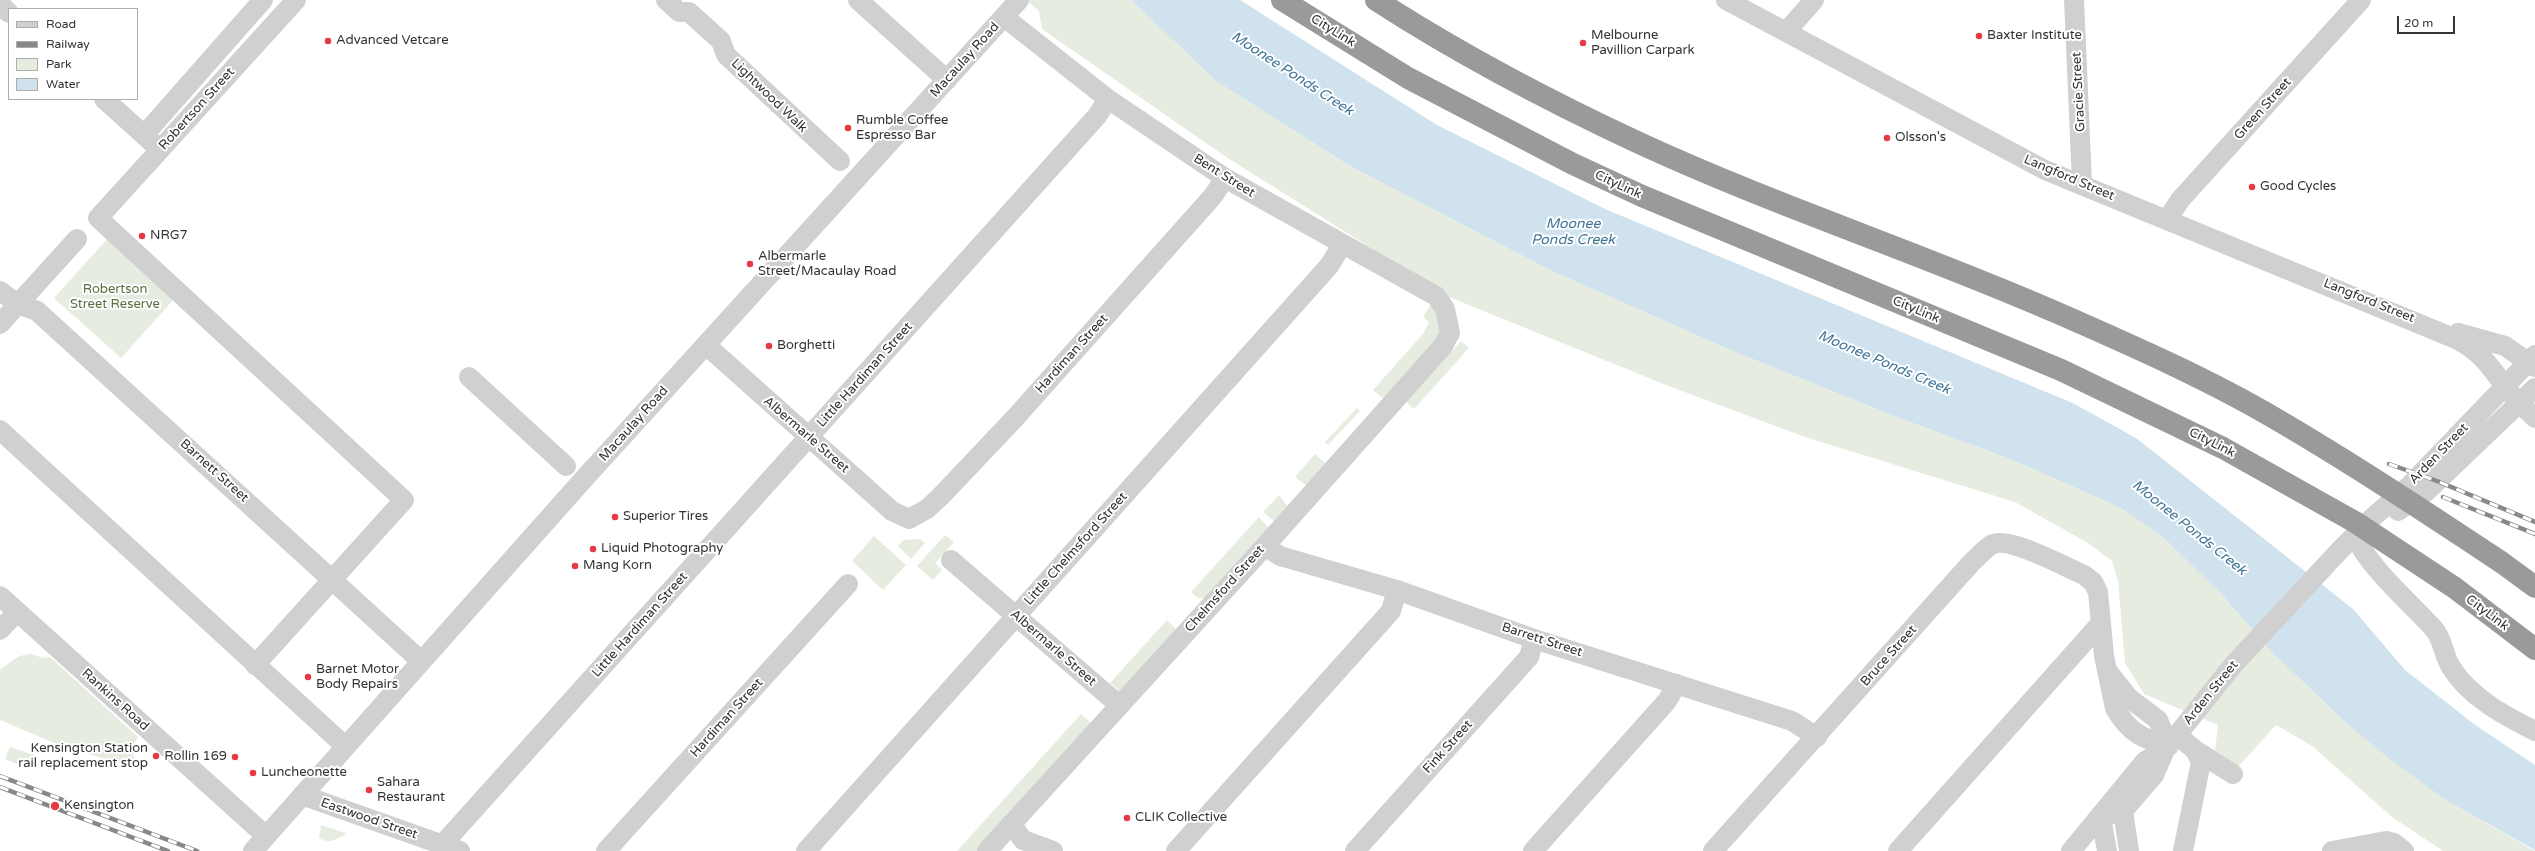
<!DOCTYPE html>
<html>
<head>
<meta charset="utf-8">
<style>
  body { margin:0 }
  #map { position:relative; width:2535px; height:851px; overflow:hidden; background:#fff; font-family:"Varela Round",sans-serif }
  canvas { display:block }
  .legend { position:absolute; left:8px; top:8px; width:130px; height:92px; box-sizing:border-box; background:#fff; border:1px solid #adadad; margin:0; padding:5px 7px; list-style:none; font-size:12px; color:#333 }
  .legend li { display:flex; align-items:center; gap:8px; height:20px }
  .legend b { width:20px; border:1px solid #adadad }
  .scale { position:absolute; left:2397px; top:16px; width:58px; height:18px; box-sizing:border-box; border:2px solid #333; border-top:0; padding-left:5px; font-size:12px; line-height:14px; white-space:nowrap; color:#333; -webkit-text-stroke:3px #fff; paint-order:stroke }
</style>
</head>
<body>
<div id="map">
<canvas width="2535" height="851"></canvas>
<ul class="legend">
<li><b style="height:5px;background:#d0d0d0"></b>Road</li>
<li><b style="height:5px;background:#888"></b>Railway</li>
<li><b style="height:11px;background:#e6ecdf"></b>Park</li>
<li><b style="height:11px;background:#cfe2ee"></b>Water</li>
</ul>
<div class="scale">20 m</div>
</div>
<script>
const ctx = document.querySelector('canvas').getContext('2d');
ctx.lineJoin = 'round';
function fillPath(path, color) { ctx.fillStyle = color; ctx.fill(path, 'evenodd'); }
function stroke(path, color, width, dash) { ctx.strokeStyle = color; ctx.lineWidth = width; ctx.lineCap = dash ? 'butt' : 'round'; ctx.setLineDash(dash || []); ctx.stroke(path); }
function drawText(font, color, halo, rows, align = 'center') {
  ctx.font = font + ' "Varela Round",sans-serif'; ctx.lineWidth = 4; ctx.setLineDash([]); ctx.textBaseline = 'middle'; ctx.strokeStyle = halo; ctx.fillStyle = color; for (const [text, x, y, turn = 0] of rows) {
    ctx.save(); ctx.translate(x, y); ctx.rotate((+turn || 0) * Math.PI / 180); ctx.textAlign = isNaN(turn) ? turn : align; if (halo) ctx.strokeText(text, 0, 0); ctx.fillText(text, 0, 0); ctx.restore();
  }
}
const green = new Path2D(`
  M 1026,0 L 1131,0 L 1216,81 L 1350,166 L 1552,271 L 1728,349 L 1902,419 L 2013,460 L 2121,508 L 2164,538 L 2222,595 L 2274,654 L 2345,722 L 2447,801 L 2535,851 L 2443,851 L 2392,817 L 2312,746 L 2276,725 L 2238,767 L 2215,750 L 2218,725 L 2144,694 L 2125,663 L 2118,581 L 2112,561 L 2088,543 L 2015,502 L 1805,437 L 1666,385 L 1449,297 L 1226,157 L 1042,29 L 1039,11 Z
  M 109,237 L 176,297 L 121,358 L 54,298 Z
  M 1432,306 L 1439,314 L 1443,333 L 1386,401 L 1373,390 L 1423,334 L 1429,322 L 1423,317 L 1429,307 Z
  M 1461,341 L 1469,348 L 1414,409 L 1406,402 Z
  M 1357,408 L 1360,411 L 1328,445 L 1325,442 Z
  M 1315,454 L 1325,463 L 1326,468 L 1307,486 L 1295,477 Z
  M 1279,495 L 1288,507 L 1276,523 L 1263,512 Z
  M 1259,517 L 1270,529 L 1210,598 L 1198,598 L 1191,592 Z
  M 945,535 L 954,542 L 935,563 L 942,570 L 933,580 L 917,566 Z
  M 874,536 L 906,565 L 883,590 L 852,561 Z
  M 920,539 L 925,543 L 911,559 L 898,546 L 903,540 Z
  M 1167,620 L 1176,629 L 1120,692 L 1110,683 Z
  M 31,654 L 43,658 L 50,657 L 138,737 L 131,749 L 139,769 L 59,745 L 0,720 L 0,670 C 12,662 15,655 31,654 Z
  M 1081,714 L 1091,723 L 980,851 L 957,851 Z
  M 10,747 L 34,755 L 29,769 L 5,759 Z
  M 321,825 L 345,833 L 346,834 C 335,840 330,844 319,838 Z`);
const water = new Path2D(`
  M 1131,0 L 1240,0 L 1401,95 L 1499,149 L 1691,239 L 2071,402 L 2136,438 L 2353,609 L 2405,670 L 2474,724 L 2535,765 L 2535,850 L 2447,801 L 2390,759 L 2345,722 L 2274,654 L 2222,595 L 2164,538 L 2121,508 L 2013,460 L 1902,419 L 1728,349 L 1552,271 L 1350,166 L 1216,81 Z`);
const pier = new Path2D(`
  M 1240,0 L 1499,147 L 1692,237 L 2071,400 L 2092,411 L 1605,209 L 1437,125 Z`);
const minor = new Path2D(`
  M 666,0 L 679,12 L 689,12 L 721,41 L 726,55 L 840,161
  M 858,0 L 947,80
  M 1726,0 L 2045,170 L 2456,339 C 2482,353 2487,363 2505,386 C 2513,398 2525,408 2535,418
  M 2074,0 L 2082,183
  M 0,4 L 9,13
  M 1786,32 L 1814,0
  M 104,99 L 154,144
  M 144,135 L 263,0
  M 2167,220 L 2180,200 L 2361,0
  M 0,291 L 18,304 L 37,311 L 421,661
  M 0,324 L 77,239
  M 2458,333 L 2505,346 L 2535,367
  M 706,345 L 892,511 L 909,519 L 927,509 L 940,497 L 1014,419 L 1213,196 L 1225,178
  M 469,377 L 566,466
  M 0,430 L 345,746
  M 2398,511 L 2427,491 L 2535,388
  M 2355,537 C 2374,573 2407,599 2434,629 C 2444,641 2443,655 2451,667 C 2469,697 2505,716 2535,731
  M 1265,546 L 1280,556 L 1397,590 L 1534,639 L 1792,721 L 1817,737
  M 951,560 L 1119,705
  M 0,596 L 266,836
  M 0,630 L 17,612
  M 255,665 L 404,500 L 98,218 L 296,0
  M 2109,673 L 2129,698 L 2158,720 L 2169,746
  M 2177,735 L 2195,750 L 2201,762 L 2183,851
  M 2195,750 L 2233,774
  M 302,795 L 460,851
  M 2113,803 L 2123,811 L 2129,851
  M 2101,817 L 2123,811 L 2154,775 L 2165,750 L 2234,664 L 2340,550 L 2372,518 L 2410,485 L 2535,355
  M 2101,817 L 2107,851
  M 1011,824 L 1023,840 L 1053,851
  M 442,845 L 1097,116 L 1108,99
  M 253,851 L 582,481 L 1019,0
  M 606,851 L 848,584
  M 806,851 L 1329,266 L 1342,245
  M 987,851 L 1265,546 L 1443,346 L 1450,333 L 1445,309 L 1436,296 L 1225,178 L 1108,99 L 1004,17
  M 1176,851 L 1391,611 L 1397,590
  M 1355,851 L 1529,657 L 1534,639
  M 1533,851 L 1667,701 L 1677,684
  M 1713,851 L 1972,562 C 1979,556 1985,548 1993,544 C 2011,537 2065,567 2084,575 L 2093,582 L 2098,592 L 2104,656 L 2115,708 C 2129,733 2143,739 2169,746
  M 1898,851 L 2101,623
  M 2071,851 L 2145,761 L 2165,750
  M 2332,851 L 2386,841 L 2394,843 L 2404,851`);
const highway = new Path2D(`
  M 2501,562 L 2535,587`);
const rail = new Path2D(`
  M 2389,464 L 2437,481 L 2535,522
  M 2443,497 L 2535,534
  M 0,776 L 197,851
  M 0,787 L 168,851`);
const highwayBridge = new Path2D(`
  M 1282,0 L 1408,78 L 1573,164 L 1642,196 L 2061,370 L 2223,448 L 2355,522 L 2455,588 L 2535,649
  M 1376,0 C 1458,53 1549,101 1637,142 C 1775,206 1921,253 2060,314 C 2133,346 2208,379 2276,419 C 2353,464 2427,513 2501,562`);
const markers = [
  [1979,36,4,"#e63946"],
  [328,41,4,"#e63946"],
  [1583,43,4,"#e63946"],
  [848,128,4,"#e63946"],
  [1887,138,4,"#e63946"],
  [2252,187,4,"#e63946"],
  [142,236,4,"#e63946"],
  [750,264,4,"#e63946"],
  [769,346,4,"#e63946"],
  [615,517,4,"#e63946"],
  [593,549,4,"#e63946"],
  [575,566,4,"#e63946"],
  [308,677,4,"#e63946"],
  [156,756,4,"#e63946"],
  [235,757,4,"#e63946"],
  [253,773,4,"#e63946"],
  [369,790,4,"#e63946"],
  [55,806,5,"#e63946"],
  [1127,818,4,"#e63946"]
];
const streetNames = [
  ["CityLink",1333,31,32],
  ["Macaulay Road",965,60,-48],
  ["Gracie Street",2079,92,-93],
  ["Lightwood Walk",769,96,44],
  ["Robertson Street",197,109,-48],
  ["Green Street",2263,109,-48],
  ["Bent Street",1224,176,32],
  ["Langford Street",2069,178,23],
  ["CityLink",1618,185,25],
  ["Langford Street",2369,301,22],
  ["CityLink",1916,310,23],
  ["Hardiman Street",1072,354,-48],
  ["Little Hardiman Street",865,375,-48],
  ["Macaulay Road",634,424,-48],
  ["Albermarle Street",806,435,41],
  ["CityLink",2212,443,27],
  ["Arden Street",2439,454,-46],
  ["Barnett Street",214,471,42],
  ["Little Chelmsford Street",1076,549,-48],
  ["Chelmsford Street",1225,589,-48],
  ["CityLink",2487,613,37],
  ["Little Hardiman Street",640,625,-48],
  ["Barrett Street",1542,640,18],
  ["Albermarle Street",1053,648,41],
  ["Bruce Street",1889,656,-48],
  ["Arden Street",2211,693,-51],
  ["Rankins Road",115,700,42],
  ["Hardiman Street",727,718,-48],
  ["Fink Street",1448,747,-48],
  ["Eastwood Street",369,819,19]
];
const poiNames = [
  ["Melbourne",1591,36],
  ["Pavillion Carpark",1591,51],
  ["Baxter Institute",1987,36],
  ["Advanced Vetcare",336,41],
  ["Rumble Coffee",856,121],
  ["Espresso Bar",856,136],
  ["Olsson's",1895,138],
  ["Good Cycles",2260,187],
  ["NRG7",150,236],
  ["Albermarle",758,257],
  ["Street/Macaulay Road",758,272],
  ["Borghetti",777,346],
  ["Superior Tires",623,517],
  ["Liquid Photography",601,549],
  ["Mang Korn",583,566],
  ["Barnet Motor",316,670],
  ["Body Repairs",316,685],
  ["Kensington Station",148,749,"right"],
  ["rail replacement stop",148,764,"right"],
  ["Rollin 169",227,757,"right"],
  ["Luncheonette",261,773],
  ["Sahara",377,783],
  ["Restaurant",377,798],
  ["Kensington",64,806],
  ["CLIK Collective",1135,818]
];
const parkNames = [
  ["Robertson",115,290],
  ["Street Reserve",115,305]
];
const waterNames = [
  ["Moonee Ponds Creek",1292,74,33],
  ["Moonee",1573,224],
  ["Ponds Creek",1573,240],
  ["Moonee Ponds Creek",1884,363,23],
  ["Moonee Ponds Creek",2189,528,39]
];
fillPath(green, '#e6ecdf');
fillPath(water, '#cfe2ee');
fillPath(pier, '#fff');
stroke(minor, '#d0d0d0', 20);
stroke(highway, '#9a9a9a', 22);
stroke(rail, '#888', 4.5);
stroke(rail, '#fff', 3, [9]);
stroke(highwayBridge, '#9a9a9a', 22);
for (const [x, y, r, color] of markers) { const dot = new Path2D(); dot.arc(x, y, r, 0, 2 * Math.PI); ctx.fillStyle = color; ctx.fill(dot); stroke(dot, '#fff', 1.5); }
drawText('13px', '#333', '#fff', streetNames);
drawText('13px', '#333', '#fff', poiNames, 'left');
drawText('13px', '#56703f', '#fff', parkNames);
drawText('italic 14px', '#3f7597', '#fff', waterNames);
</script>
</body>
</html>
